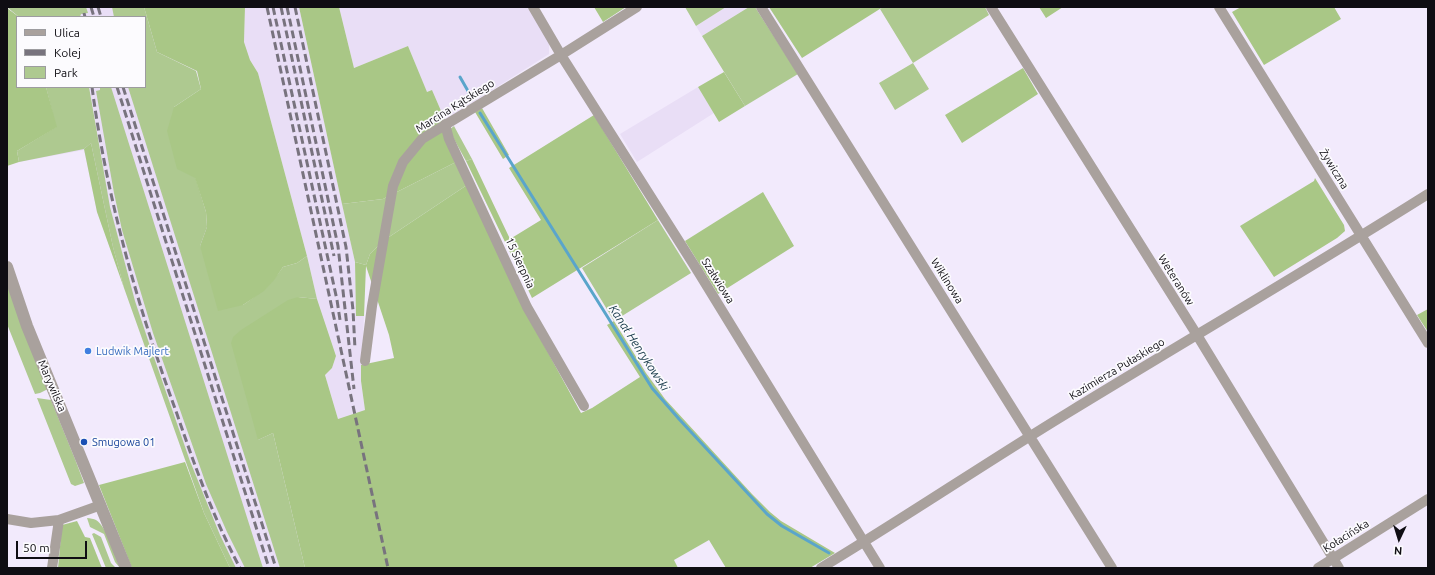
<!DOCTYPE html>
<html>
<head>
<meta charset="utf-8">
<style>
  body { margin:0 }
  #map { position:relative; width:1435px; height:575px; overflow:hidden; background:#f2eafc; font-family:Ubuntu,sans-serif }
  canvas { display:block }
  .frame { position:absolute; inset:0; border:8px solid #0f0d13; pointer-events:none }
  .legend { position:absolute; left:16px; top:16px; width:130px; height:72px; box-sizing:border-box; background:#fcfbfe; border:1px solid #9d9ca0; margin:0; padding:5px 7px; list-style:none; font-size:12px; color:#0f0d13 }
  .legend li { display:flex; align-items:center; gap:8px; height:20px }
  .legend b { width:20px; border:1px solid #9d9ca0 }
  .north { position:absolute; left:1379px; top:519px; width:40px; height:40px; -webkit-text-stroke:3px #fcfbfe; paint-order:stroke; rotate:184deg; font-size:11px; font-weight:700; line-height:16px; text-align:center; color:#0f0d13 }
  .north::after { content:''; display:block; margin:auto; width:14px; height:18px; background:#0f0d13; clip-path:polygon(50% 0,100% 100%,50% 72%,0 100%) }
  .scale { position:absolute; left:16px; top:541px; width:71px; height:18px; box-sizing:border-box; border:2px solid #0f0d13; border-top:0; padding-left:5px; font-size:12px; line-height:14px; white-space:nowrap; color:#0f0d13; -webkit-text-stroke:3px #fcfbfe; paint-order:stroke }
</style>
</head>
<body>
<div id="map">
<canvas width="1435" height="575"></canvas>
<div class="frame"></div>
<ul class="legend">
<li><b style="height:5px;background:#a9a19d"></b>Ulica</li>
<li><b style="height:5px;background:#78737e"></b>Kolej</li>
<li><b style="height:11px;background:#aec990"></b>Park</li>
</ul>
<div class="north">N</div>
<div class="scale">50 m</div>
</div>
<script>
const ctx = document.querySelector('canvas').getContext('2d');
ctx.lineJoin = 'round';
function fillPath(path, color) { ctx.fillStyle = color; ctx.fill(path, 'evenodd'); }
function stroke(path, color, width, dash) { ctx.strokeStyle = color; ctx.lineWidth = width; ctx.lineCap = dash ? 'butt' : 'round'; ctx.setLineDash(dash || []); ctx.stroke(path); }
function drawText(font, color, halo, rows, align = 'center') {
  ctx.font = font + ' Ubuntu,sans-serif'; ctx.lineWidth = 3.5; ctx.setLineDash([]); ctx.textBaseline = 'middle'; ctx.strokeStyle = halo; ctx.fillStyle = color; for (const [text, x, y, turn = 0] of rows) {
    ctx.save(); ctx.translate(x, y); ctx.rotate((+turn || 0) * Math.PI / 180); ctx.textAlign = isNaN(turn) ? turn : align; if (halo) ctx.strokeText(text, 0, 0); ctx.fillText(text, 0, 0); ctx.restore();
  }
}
const built = new Path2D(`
  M 7,7 L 144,7 L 305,568 L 230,568 L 97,212 L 84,150 L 19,162 L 56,127 L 46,87 L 145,87 L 145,17 L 19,17 Z
  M 245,7 L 299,7 L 355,262 L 356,316 L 364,316 L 361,381 L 365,410 L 338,419 L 325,375 L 332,368 L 336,356 L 317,299 L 307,256 L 258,73 L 250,60 L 244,42 Z
  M 339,7 L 529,7 L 549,38 L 549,54 L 445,120 L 432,90 L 427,93 L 408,46 L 354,68 Z
  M 726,7 L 749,7 L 702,36 L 696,26 Z
  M 698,87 L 714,113 L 637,162 L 620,134 Z`);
const green = new Path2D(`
  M 7,7 L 86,7 L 88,13 L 81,14 L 80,17 L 19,17 Z
  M 112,7 L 144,7 L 157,52 L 196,71 L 201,89 L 174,107 L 206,212 L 207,227 L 200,246 L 243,305 C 260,293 271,285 283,267 L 297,263 L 307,256 L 317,299 L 298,297 L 258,440 L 273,433 L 305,568 L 280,568 L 128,87 L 145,87 L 145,17 L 114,17 Z
  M 685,7 L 726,7 L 696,26 Z
  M 749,7 L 755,7 L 798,74 L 745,106 L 702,36 Z
  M 883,7 L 985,7 L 989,15 L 913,63 L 929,89 L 895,110 L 879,83 L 913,63 L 880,9 Z
  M 46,87 L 89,87 L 110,207 L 135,301 L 149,343 L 190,461 L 220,535 L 236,568 L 230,568 L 204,513 L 124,288 L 113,247 L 91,143 L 84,149 L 19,162 L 17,151 L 56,127 Z
  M 100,87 L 111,87 L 263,568 L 245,568 L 227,532 L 206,484 L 153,333 L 122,230 L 114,193 L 96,91 L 100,90 Z
  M 454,126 L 472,159 L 466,161 L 449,130 Z
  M 456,162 L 467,185 L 383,241 L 370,254 L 366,265 L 355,262 L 342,204 L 383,199 Z
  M 658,220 L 691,273 L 614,321 L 582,268 Z
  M 7,281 L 48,389 L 40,393 L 35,394 L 7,324 Z
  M 37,398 L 51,400 L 75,459 L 84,483 L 75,486 L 71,484 Z
  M 87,518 C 90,518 94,519 96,520 C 107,527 115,556 120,568 L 115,562 L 104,534 L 90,527 Z
  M 94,533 L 101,537 L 111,563 L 116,568 L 106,568 L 92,534 Z`);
const forest = new Path2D(`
  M 144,7 L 245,7 L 244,42 L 250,60 L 258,73 L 307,256 L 297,263 L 283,267 L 275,279 L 264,291 L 243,305 L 218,311 L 200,246 L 207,227 L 206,212 L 195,178 L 177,169 L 167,131 L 174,107 L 201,89 L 197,71 L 157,52 Z
  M 299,7 L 339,7 L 354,68 L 408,46 L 427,92 L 432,90 L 445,120 L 456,162 L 383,199 L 342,204 Z
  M 594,7 L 626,7 L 603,22 Z
  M 769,7 L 883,7 L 802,58 Z
  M 1039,7 L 1063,7 L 1046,18 Z
  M 1241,7 L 1334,7 L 1341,19 L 1264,65 L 1232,12 Z
  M 7,8 L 19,17 L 17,17 L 17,87 L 46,87 L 57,127 L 17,151 L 19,162 L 7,166 Z
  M 1023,68 L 1038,94 L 962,143 L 945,115 Z
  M 724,72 L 745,106 L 719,122 L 698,87 Z
  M 482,108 L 509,155 L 503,159 L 475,112 Z
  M 594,115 L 658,220 L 532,298 L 466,161 L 472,159 L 510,239 L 541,220 L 509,168 Z
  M 91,143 L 113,247 L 124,288 L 97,212 L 84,149 Z
  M 1315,178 L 1344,225 L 1345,231 L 1337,238 L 1274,277 L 1240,226 L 1314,181 Z
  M 467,185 L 522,305 L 581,413 L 592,408 L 640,377 L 607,325 L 614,321 L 646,373 L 665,399 L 752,494 L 770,512 L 781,521 L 835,553 L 810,568 L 726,568 L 709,540 L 674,560 L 678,568 L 305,568 L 273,433 L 258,440 L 231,343 L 233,337 L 241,330 L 288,300 L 298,297 L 317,299 L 336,356 L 332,368 L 325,375 L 338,419 L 365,410 L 361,381 L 361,365 L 394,358 L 389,335 L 366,266 L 364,316 L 356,316 L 355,262 L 366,265 L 370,254 L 383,241 Z
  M 763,192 L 794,246 L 718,294 L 685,241 Z
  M 1428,309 L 1428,332 L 1417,315 Z
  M 185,462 L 204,513 L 230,568 L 132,568 L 99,485 Z
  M 77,521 L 85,537 L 90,538 L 102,568 L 58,568 L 62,525 Z`);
const stream = new Path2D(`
  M 460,77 L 472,98
  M 480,113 L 652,388 L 679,419 L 767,514 L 782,526 L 829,553`);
const minor = new Path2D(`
  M 533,7 L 561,55 L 694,265 L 880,568
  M 761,7 L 1112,568
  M 991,7 L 1197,335 L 1339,568
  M 1219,7 L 1428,343
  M 445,124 L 449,139 L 527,307 L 584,406
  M 365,361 L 372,306 L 393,186 L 403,162 L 422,139 L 561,55 L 637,7
  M 7,519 L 31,523 L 59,520 L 101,505
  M 52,568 L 59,520
  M 821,568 C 904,518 984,464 1066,414 C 1187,340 1309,269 1428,194
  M 1318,568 L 1428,499`);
const tertiary = new Path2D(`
  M 7,267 L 27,326 L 126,568`);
const rail = new Path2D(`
  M 91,7 L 94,17
  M 98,7 L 101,17
  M 267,7 L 388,568
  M 273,7 L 337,300 L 340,320
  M 281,7 L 334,256
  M 287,7 L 338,246 L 354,389
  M 295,7 L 346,247 L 353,310 L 355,349
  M 84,13 L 85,17
  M 92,87 C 107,200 138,308 177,414 C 195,467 214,519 240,568
  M 117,87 L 269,568
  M 123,87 L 276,568`);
const markers = [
  [88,351,4,"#3f7fe0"],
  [84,442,4,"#1a4fb4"]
];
const streetNames = [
  ["Marcina Kątskiego",455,106,-32],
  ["Żywiczna",1334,169,58],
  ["15 Sierpnia",520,263,65],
  ["Weteranów",1176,280,58],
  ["Szałwiowa",718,281,58],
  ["Wiklinowa",947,281,58],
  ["Kazimierza Pułaskiego",1117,369,-31],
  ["Marywilska",52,386,67],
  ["Kołacińska",1346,536,-32]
];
const shopNames = [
  ["Ludwik Majlert",96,351]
];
const transitNames = [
  ["Smugowa 01",92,442]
];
const waterNames = [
  ["Kanał Henrykowski",639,348,57]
];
fillPath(built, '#e9def6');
fillPath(green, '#aec990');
fillPath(forest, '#a9c786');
stroke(stream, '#5aa5cb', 3);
stroke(minor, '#a9a19d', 10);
stroke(tertiary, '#a9a19d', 12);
stroke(rail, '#78737e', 3, [8, 4]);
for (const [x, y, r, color] of markers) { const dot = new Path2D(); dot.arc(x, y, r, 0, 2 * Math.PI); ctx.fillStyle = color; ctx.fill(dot); stroke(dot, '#fcfbfe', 1.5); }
drawText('11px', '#0f0d13', '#fcfbfe', streetNames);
drawText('11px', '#366cbe', '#fcfbfe', shopNames, 'left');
drawText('11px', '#164399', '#fcfbfe', transitNames, 'left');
drawText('italic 12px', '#153748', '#fcfbfe', waterNames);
</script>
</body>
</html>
